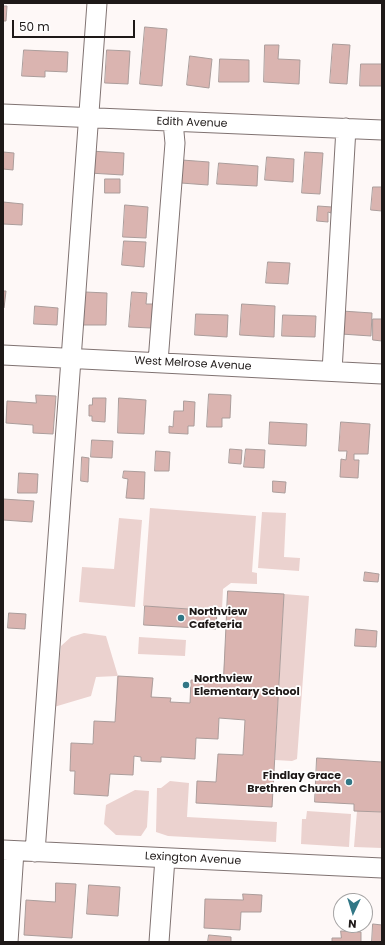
<!DOCTYPE html>
<html>
<head>
<meta charset="utf-8">
<style>
  body { margin:0 }
  #map { position:relative; width:385px; height:945px; overflow:hidden; background:#fef8f7; font-family:Poppins,sans-serif }
  canvas { display:block }
  .frame { position:absolute; inset:0; border:4px solid #1e1918; pointer-events:none }
  .north { position:absolute; left:333px; top:893px; width:40px; height:40px; box-sizing:border-box; background:#fff; border:1px solid #a5a3a3; border-radius:50%; rotate:184deg; font-size:11px; font-weight:700; line-height:16px; text-align:center; color:#1e1918 }
  .north::after { content:''; display:block; margin:auto; width:14px; height:18px; background:#327786; clip-path:polygon(50% 0,100% 100%,50% 72%,0 100%) }
  .scale { position:absolute; left:12px; top:20px; width:123px; height:18px; box-sizing:border-box; border:2px solid #1e1918; border-top:0; padding-left:5px; font-size:12px; line-height:14px; white-space:nowrap; color:#1e1918; -webkit-text-stroke:3px #fff; paint-order:stroke }
</style>
</head>
<body>
<div id="map">
<canvas width="385" height="945"></canvas>
<div class="frame"></div>
<div class="north">N</div>
<div class="scale">50 m</div>
</div>
<script>
const ctx = document.querySelector('canvas').getContext('2d');
ctx.lineJoin = 'round';
function fillPath(path, color) { ctx.fillStyle = color; ctx.fill(path, 'evenodd'); }
function stroke(path, color, width, dash) { ctx.strokeStyle = color; ctx.lineWidth = width; ctx.lineCap = dash ? 'butt' : 'round'; ctx.setLineDash(dash || []); ctx.stroke(path); }
function drawText(font, color, halo, rows, align = 'center') {
  ctx.font = font + ' Poppins,sans-serif'; ctx.lineWidth = 3.5; ctx.setLineDash([]); ctx.textBaseline = 'middle'; ctx.strokeStyle = halo; ctx.fillStyle = color; for (const [text, x, y, turn = 0] of rows) {
    ctx.save(); ctx.translate(x, y); ctx.rotate((+turn || 0) * Math.PI / 180); ctx.textAlign = isNaN(turn) ? turn : align; if (halo) ctx.strokeText(text, 0, 0); ctx.fillText(text, 0, 0); ctx.restore();
  }
}
const green = new Path2D(`
  M 150,508 L 256,516 L 252,572 L 257,573 L 257,584 L 231,583 L 223,589 L 222,609 L 217,611 L 143,606 Z
  M 262,512 L 286,513 L 284,557 L 300,558 L 299,571 L 258,568 Z
  M 119,518 L 142,520 L 135,607 L 79,602 L 82,567 L 114,569 Z
  M 284,594 L 309,596 L 297,759 L 292,761 L 275,760 Z
  M 84,633 L 106,636 L 118,676 L 153,678 L 152,697 L 171,698 L 169,732 L 115,729 L 117,676 L 96,677 L 91,696 L 54,707 L 61,646 L 71,637 Z
  M 139,637 L 186,640 L 185,656 L 138,654 Z
  M 170,781 L 189,783 L 187,817 L 277,822 L 276,842 L 168,836 L 156,832 L 157,788 L 161,788 Z
  M 135,790 L 149,791 L 147,827 L 141,836 L 116,835 L 104,824 L 106,805 Z
  M 307,811 L 351,814 L 349,847 L 301,844 L 302,819 L 306,819 Z
  M 357,811 L 382,812 L 382,848 L 354,847 Z`);
const building = new Path2D(`
  M 3,6 L 7,6 L 6,21 L 3,21 Z
  M 145,27 L 167,29 L 162,86 L 140,84 Z
  M 333,44 L 350,45 L 347,84 L 330,83 Z
  M 265,45 L 279,45 L 278,59 L 300,60 L 299,84 L 264,82 Z
  M 24,50 L 68,52 L 67,72 L 45,71 L 45,77 L 22,76 Z
  M 107,50 L 130,51 L 128,84 L 105,83 Z
  M 190,56 L 212,59 L 209,88 L 187,85 Z
  M 220,59 L 249,60 L 249,82 L 219,82 Z
  M 361,64 L 382,64 L 382,86 L 360,86 Z
  M 90,151 L 124,153 L 123,175 L 89,173 Z
  M 3,152 L 14,153 L 13,170 L 3,169 Z
  M 305,152 L 323,153 L 320,194 L 302,193 Z
  M 267,157 L 294,159 L 293,182 L 265,180 Z
  M 182,160 L 209,162 L 208,185 L 181,183 Z
  M 219,163 L 258,166 L 257,186 L 217,184 Z
  M 105,179 L 120,179 L 120,193 L 105,193 Z
  M 373,187 L 382,187 L 382,211 L 371,210 Z
  M 3,202 L 23,204 L 22,225 L 3,224 Z
  M 125,205 L 148,207 L 146,238 L 123,237 Z
  M 318,206 L 332,207 L 331,213 L 328,212 L 328,222 L 317,221 Z
  M 124,241 L 146,242 L 144,267 L 122,265 Z
  M 268,262 L 290,263 L 288,284 L 266,283 Z
  M 3,291 L 6,291 L 4,308 L 3,308 Z
  M 85,292 L 107,293 L 106,325 L 84,325 Z
  M 132,292 L 147,293 L 146,304 L 153,304 L 151,328 L 129,327 Z
  M 242,304 L 275,306 L 274,337 L 240,335 Z
  M 35,306 L 58,308 L 57,325 L 34,324 Z
  M 342,311 L 372,313 L 371,336 L 341,334 Z
  M 196,314 L 228,315 L 227,337 L 195,335 Z
  M 283,315 L 316,316 L 315,337 L 282,336 Z
  M 373,319 L 382,319 L 382,341 L 373,340 Z
  M 209,394 L 231,395 L 230,418 L 222,418 L 222,427 L 207,427 Z
  M 36,395 L 56,396 L 53,434 L 33,433 L 33,425 L 6,423 L 7,401 L 36,403 Z
  M 93,398 L 106,398 L 105,422 L 92,421 L 92,416 L 89,416 L 89,405 L 92,405 Z
  M 119,398 L 146,400 L 144,434 L 118,433 Z
  M 184,401 L 195,402 L 194,426 L 188,426 L 188,434 L 169,433 L 169,426 L 173,427 L 174,411 L 183,411 Z
  M 270,422 L 307,424 L 306,446 L 269,444 Z
  M 341,422 L 370,424 L 368,454 L 354,454 L 354,460 L 359,460 L 358,478 L 340,477 L 341,459 L 346,460 L 347,451 L 339,451 Z
  M 92,440 L 113,441 L 112,458 L 91,457 Z
  M 230,449 L 242,450 L 241,464 L 229,463 Z
  M 246,449 L 265,450 L 264,468 L 244,467 Z
  M 156,451 L 170,452 L 169,471 L 155,471 Z
  M 82,457 L 89,458 L 88,482 L 81,481 Z
  M 124,471 L 145,472 L 144,499 L 126,498 L 128,479 L 123,478 Z
  M 19,473 L 38,474 L 37,493 L 18,493 Z
  M 273,481 L 286,482 L 285,493 L 273,492 Z
  M 3,499 L 34,501 L 32,522 L 3,520 Z
  M 365,572 L 379,574 L 378,582 L 364,581 Z
  M 228,591 L 284,594 L 272,807 L 196,803 L 197,781 L 216,782 L 218,754 L 243,755 L 245,720 L 219,718 L 218,739 L 196,738 L 195,759 L 161,757 L 161,762 L 141,761 L 141,757 L 134,756 L 133,775 L 110,774 L 108,796 L 74,794 L 75,771 L 70,771 L 71,743 L 93,744 L 94,721 L 115,722 L 118,676 L 153,678 L 151,697 L 171,698 L 170,702 L 190,703 L 191,680 L 223,682 Z
  M 145,606 L 217,611 L 216,629 L 144,625 Z
  M 9,613 L 26,614 L 25,629 L 8,628 Z
  M 356,629 L 377,631 L 376,647 L 355,646 Z
  M 317,758 L 382,762 L 382,812 L 354,811 L 354,804 L 315,802 Z
  M 56,883 L 76,884 L 72,938 L 24,935 L 26,900 L 55,902 Z
  M 89,885 L 120,887 L 118,916 L 87,914 Z
  M 243,894 L 262,895 L 261,912 L 241,912 L 240,930 L 204,928 L 205,899 L 243,900 Z
  M 373,924 L 382,925 L 382,942 L 372,942 Z
  M 341,931 L 361,932 L 361,942 L 332,942 L 332,938 L 341,938 Z
  M 209,935 L 231,937 L 231,942 L 208,942 Z`);
const minor = new Path2D(`
  M 3,114 L 382,130
  M 3,355 L 382,374
  M 158,362 L 175,143 L 173,122
  M 332,371 L 346,128
  M 3,850 L 382,868
  M 35,852 L 97,3
  M 8,942 L 14,851
  M 159,942 L 165,858`);
const markers = [
  [181,618,4,"#327786"],
  [186,685,4,"#327786"],
  [349,782,4,"#327786"]
];
const streetNames = [
  ["Edith Avenue",192,123,2],
  ["West Melrose Avenue",193,364,3],
  ["Lexington Avenue",193,859,3]
];
const poiNames = [
  ["Northview",189,612],
  ["Cafeteria",189,625],
  ["Northview",194,679],
  ["Elementary School",194,692],
  ["Findlay Grace",341,776,"right"],
  ["Brethren Church",341,789,"right"]
];
fillPath(green, '#ebd2cf');
fillPath(building, '#dab4b0');
stroke(building, '#ab9d9b', 1);
stroke(minor, '#807372', 21);
stroke(minor, '#fff', 19);
for (const [x, y, r, color] of markers) { const dot = new Path2D(); dot.arc(x, y, r, 0, 2 * Math.PI); ctx.fillStyle = color; ctx.fill(dot); stroke(dot, '#fff', 1.5); }
drawText('11px', '#1e1918', '#fff', streetNames);
drawText('bold 11px', '#1e1918', '#fff', poiNames, 'left');
</script>
</body>
</html>
